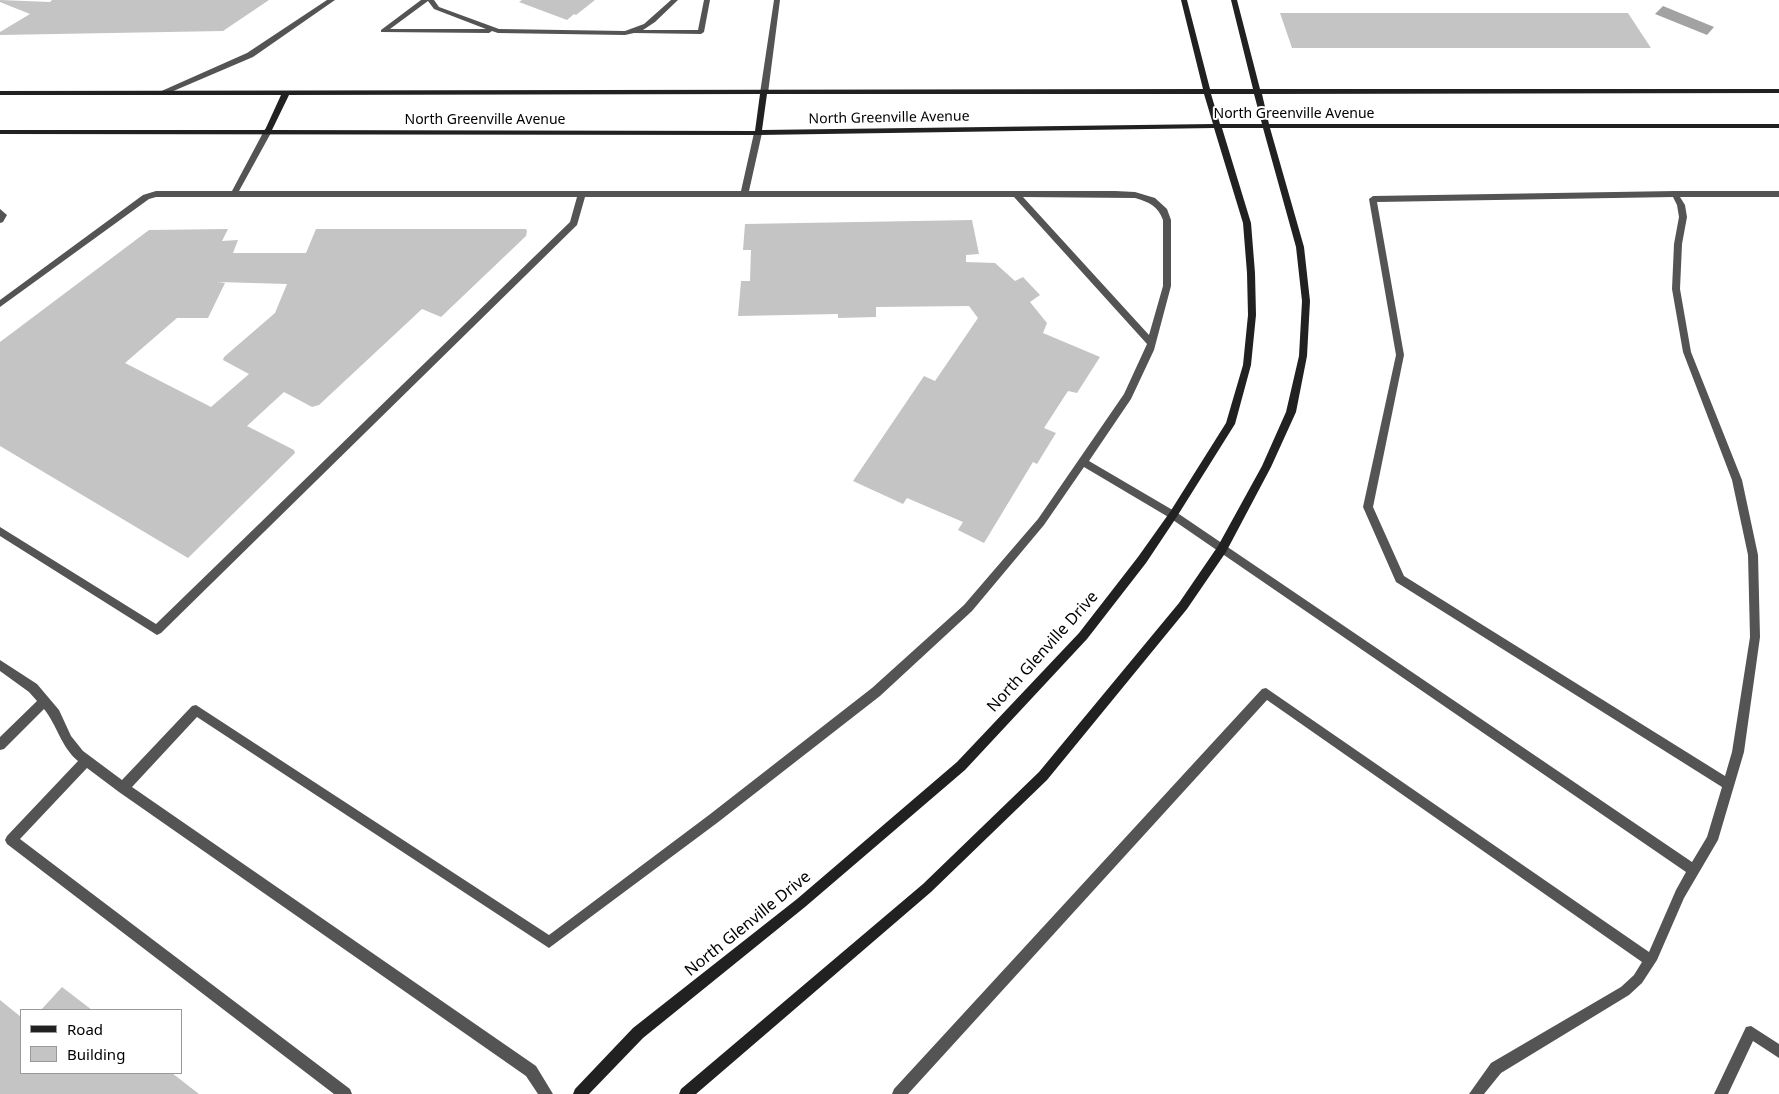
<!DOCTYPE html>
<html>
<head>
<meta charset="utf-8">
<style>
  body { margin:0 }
  #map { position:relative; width:1779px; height:1094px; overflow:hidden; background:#fff; font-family:"Noto Sans",sans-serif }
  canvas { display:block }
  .legend { position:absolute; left:20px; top:1009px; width:162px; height:65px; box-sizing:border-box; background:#fff; border:1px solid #999; margin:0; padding:6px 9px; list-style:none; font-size:15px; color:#000 }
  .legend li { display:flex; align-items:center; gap:10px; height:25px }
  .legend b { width:25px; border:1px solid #999 }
</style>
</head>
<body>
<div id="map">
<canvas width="1779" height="1094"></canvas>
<ul class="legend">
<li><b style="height:6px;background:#212121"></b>Road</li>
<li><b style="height:14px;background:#c4c4c4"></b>Building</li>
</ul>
</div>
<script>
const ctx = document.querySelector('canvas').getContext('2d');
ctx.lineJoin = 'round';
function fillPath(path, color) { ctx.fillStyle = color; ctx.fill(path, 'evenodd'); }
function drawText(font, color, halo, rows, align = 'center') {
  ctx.font = font + ' "Noto Sans",sans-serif'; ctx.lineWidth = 4; ctx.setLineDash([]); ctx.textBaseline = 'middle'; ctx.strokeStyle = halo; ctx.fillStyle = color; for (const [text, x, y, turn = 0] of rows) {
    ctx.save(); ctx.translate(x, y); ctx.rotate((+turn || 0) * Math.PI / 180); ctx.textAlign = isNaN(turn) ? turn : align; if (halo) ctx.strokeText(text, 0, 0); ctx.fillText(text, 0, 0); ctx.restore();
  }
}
const water = new Path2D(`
  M 1663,6 L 1714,27 L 1707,35 L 1655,14 Z`);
const building = new Path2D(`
  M 0,0 L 50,2 L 52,0 L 269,0 L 223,31 L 0,35 L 0,32 L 30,14 L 0,2 Z
  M 522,0 L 595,0 L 576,15 L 574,14 L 567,20 L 519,2 Z
  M 1280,13 L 1628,13 L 1651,48 L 1292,48 Z
  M 972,220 L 979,254 L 966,255 L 966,262 L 995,263 L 1015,281 L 1023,277 L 1040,295 L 1030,302 L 1047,323 L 1043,333 L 1100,357 L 1077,393 L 1068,391 L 1044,428 L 1056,433 L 1037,464 L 1033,462 L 984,543 L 958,530 L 963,522 L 907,498 L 903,504 L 853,481 L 924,376 L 935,381 L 978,318 L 969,306 L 876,307 L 876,317 L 838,318 L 838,314 L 738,316 L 741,281 L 750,281 L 751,250 L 743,250 L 745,224 Z
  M 228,229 L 222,241 L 238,240 L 233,253 L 306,253 L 316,229 L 526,229 L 527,231 L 526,236 L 441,317 L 422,309 L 319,405 L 312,407 L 284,392 L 247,426 L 294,450 L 295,453 L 188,558 L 0,446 L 0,342 L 149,230 ZM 218,282 L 287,284 L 275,313 L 224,357 L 223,360 L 249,374 L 211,407 L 125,363 L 177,318 L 208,318 L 225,283 Z
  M 62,987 L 92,1010 L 41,1010 Z
  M 0,1000 L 21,1017 L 21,1073 L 172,1073 L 199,1094 L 0,1094 Z`);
const lane = new Path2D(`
  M 327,0 L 335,0 L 253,57 L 164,95 L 158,95 L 157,93 L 247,53 Z
  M 421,0 L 434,0 L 439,7 L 499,29 L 625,31 L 644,24 L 671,0 L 678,0 L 655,22 L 643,30 L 698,30 L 704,0 L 710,0 L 704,32 L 701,34 L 634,33 L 625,35 L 498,33 L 492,31 L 489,33 L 381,32 L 381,30 ZM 428,1 L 434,9 L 486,29 L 390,29 Z
  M 774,0 L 780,0 L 768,93 L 764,95 L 760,93 Z
  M 265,129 L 268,129 L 272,131 L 239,191 L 741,191 L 754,133 L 758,131 L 762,133 L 749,191 L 1115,191 L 1135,192 L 1155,198 L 1167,209 L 1171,220 L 1171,286 L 1154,350 L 1131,399 L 1089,461 L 1176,512 L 1692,862 L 1707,837 L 1722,787 L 1396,582 L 1363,507 L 1396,355 L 1369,199 L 1373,196 L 1675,191 L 1779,191 L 1779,197 L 1680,197 L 1685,205 L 1687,217 L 1682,244 L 1680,289 L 1691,352 L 1742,480 L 1758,555 L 1760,637 L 1744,752 L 1718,840 L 1684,898 L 1657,960 L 1642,983 L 1629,995 L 1501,1073 L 1484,1094 L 1469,1094 L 1491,1063 L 1621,987 L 1634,975 L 1642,962 L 1267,700 L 908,1094 L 892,1094 L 894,1089 L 1262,689 L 1266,688 L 1649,952 L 1676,890 L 1686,872 L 1170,518 L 1084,467 L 1044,525 L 972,611 L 880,696 L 717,823 L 549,948 L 197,717 L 132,787 L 536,1066 L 553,1094 L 538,1094 L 526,1076 L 119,792 L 87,768 L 20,839 L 350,1089 L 352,1094 L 334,1094 L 7,844 L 5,840 L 7,836 L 78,761 C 61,747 57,725 44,709 L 4,749 L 0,750 L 0,737 L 37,701 L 29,692 L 0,671 L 0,660 L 37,684 L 59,710 L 71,736 L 83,751 L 122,780 L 192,706 L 196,705 L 549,935 L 709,815 L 872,688 L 964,605 L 1038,519 L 1124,394 L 1147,344 L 1014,197 L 585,197 L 577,225 L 161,633 L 157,635 L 0,536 L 0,527 L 156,624 L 570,222 L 577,197 L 156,197 L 149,199 L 0,307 L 0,300 L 143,195 L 156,191 L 232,191 ZM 1023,197 L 1135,198 C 1149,202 1158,206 1163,220 L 1163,286 L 1149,335 ZM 1673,197 L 1677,205 L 1679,217 L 1674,244 L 1672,289 L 1683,352 L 1732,480 L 1748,555 L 1750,637 L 1732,752 L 1725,776 L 1404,576 L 1373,507 L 1404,355 L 1377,202 Z
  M 0,209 L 7,215 L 3,222 L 0,223 Z
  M 1751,1026 L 1779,1044 L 1779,1058 L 1753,1041 L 1728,1094 L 1714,1094 L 1746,1027 Z`);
const secondary = new Path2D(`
  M 1181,0 L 1187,0 L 1210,89 L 1253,89 L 1231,0 L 1237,0 L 1260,89 L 1779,89 L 1779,93 L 1262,94 L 1269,124 L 1779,124 L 1779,128 L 1270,128 L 1304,247 L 1310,301 L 1307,356 L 1296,412 L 1271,467 L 1226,552 L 1187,609 L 1047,780 L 931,892 L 696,1094 L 679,1094 L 681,1089 L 923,884 L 1039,772 L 1179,603 L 1218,546 L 1262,466 L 1286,412 L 1299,356 L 1302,301 L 1296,247 L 1263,128 L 1222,128 L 1251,223 L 1255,273 L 1256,315 L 1251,365 L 1235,424 L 1176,518 L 1146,563 L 1087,639 L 965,770 L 805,907 L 643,1038 L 589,1094 L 573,1094 L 575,1089 L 633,1028 L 797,899 L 957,762 L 1079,633 L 1138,557 L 1170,512 L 1226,423 L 1243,365 L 1248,315 L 1247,273 L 1243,223 L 1214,128 L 758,135 L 0,134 L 0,130 L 265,130 L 281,95 L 0,95 L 0,91 L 1203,89 ZM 760,94 L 755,131 L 272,130 L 289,95 ZM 767,94 L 1204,94 L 1213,124 L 762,130 ZM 1211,94 L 1254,94 L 1262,124 L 1220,124 Z`);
const farStreetnames = [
  ["North Greenville Avenue",1294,114],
  ["North Greenville Avenue",889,118,-1],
  ["North Greenville Avenue",485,120]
];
const streetNames = [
  ["North Glenville Drive",1043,652,-48],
  ["North Glenville Drive",748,924,-39]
];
fillPath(water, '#a2a2a2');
fillPath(building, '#c4c4c4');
fillPath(lane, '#545454');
fillPath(secondary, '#212121');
drawText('14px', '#000', '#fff', farStreetnames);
drawText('16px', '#000', '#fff', streetNames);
</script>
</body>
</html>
